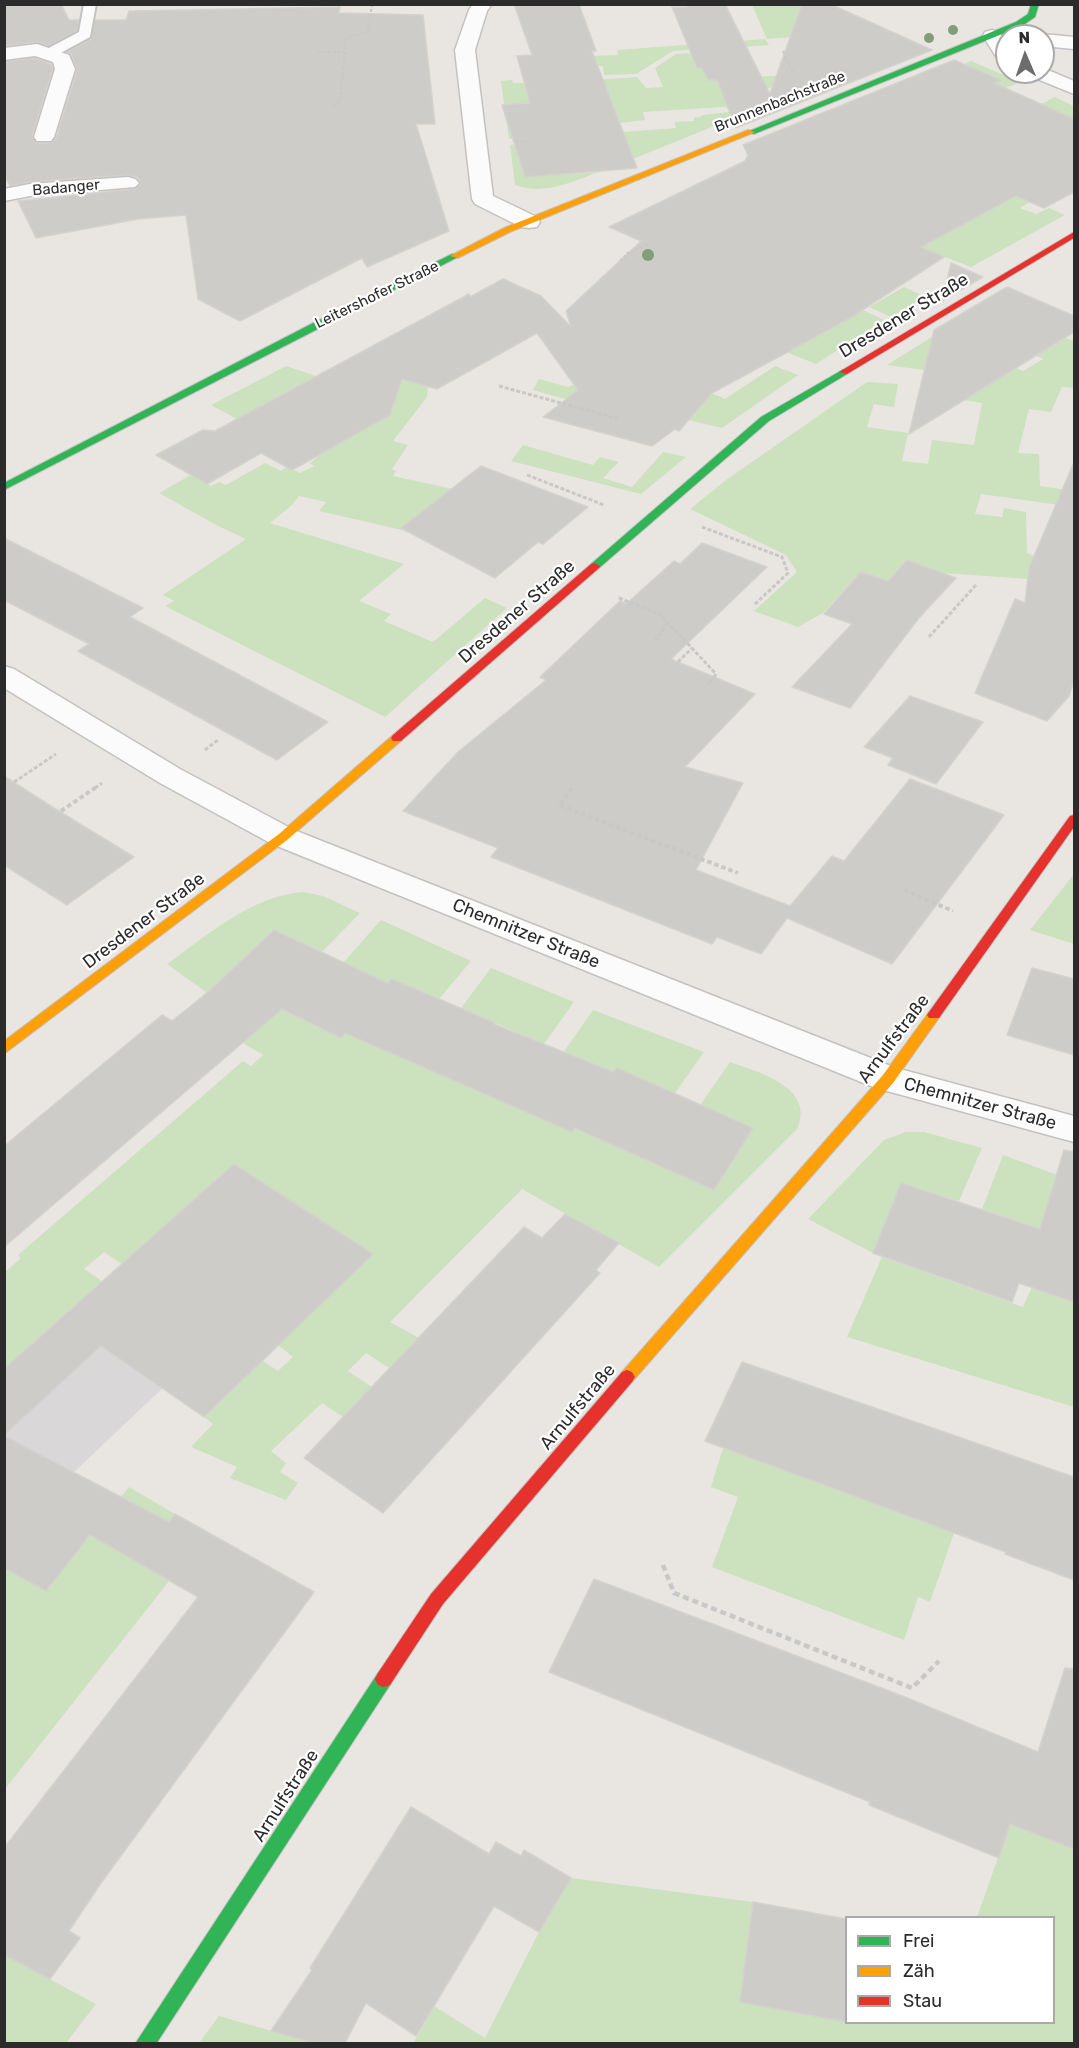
<!DOCTYPE html>
<html>
<head>
<meta charset="utf-8">
<style>
  body { margin:0 }
  #map { position:relative; width:1079px; height:2048px; overflow:hidden; background:#e9e6e2; font-family:Rubik,sans-serif }
  canvas { display:block }
  .frame { position:absolute; inset:0; border:6px solid #2b2b2b; pointer-events:none }
  .legend { position:absolute; left:845px; top:1916px; width:210px; height:108px; box-sizing:border-box; background:#fff; border:2px solid #aaa; margin:0; padding:8px 10px; list-style:none; font-size:18px; color:#2b2b2b }
  .legend li { display:flex; align-items:center; gap:12px; height:30px }
  .legend b { width:30px; border:2px solid #aaa }
  .north { position:absolute; left:995px; top:24px; width:60px; height:60px; box-sizing:border-box; background:#fff; border:2px solid #aaa; border-radius:50%; rotate:358deg; font-size:16px; font-weight:700; line-height:24px; text-align:center; color:#2b2b2b }
  .north::after { content:''; display:block; margin:auto; width:21px; height:27px; background:#6e6c6b; clip-path:polygon(50% 0,100% 100%,50% 72%,0 100%) }
</style>
</head>
<body>
<div id="map">
<canvas width="1079" height="2048"></canvas>
<div class="frame"></div>
<ul class="legend">
<li><b style="height:8px;background:#30b455"></b>Frei</li>
<li><b style="height:8px;background:#ff9f0a"></b>Zäh</li>
<li><b style="height:8px;background:#e5322d"></b>Stau</li>
</ul>
<div class="north">N</div>
</div>
<script>
const ctx = document.querySelector('canvas').getContext('2d');
ctx.lineJoin = 'round';
function fillPath(path, color) { ctx.fillStyle = color; ctx.fill(path, 'evenodd'); }
function stroke(path, color, width, dash) { ctx.strokeStyle = color; ctx.lineWidth = width; ctx.lineCap = dash ? 'butt' : 'round'; ctx.setLineDash(dash || []); ctx.stroke(path); }
function drawText(font, color, halo, rows, align = 'center') {
  ctx.font = font + ' Rubik,sans-serif'; ctx.lineWidth = 4.5; ctx.setLineDash([]); ctx.textBaseline = 'middle'; ctx.strokeStyle = halo; ctx.fillStyle = color; for (const [text, x, y, turn = 0] of rows) {
    ctx.save(); ctx.translate(x, y); ctx.rotate((+turn || 0) * Math.PI / 180); ctx.textAlign = isNaN(turn) ? turn : align; if (halo) ctx.strokeText(text, 0, 0); ctx.fillText(text, 0, 0); ctx.restore();
  }
}
const industrial = new Path2D(`
  M 273,1189 L 332,1228 L 74,1472 L 5,1555 L 5,1429 L 41,1401 Z`);
const green = new Path2D(`
  M 752,5 L 802,5 L 820,35 L 767,39 Z
  M 765,39 L 769,45 L 744,47 L 741,43 L 688,47 L 688,50 L 673,51 L 636,74 L 604,75 L 603,66 L 591,66 L 592,56 L 618,55 L 617,50 Z
  M 726,51 L 694,60 L 696,68 L 702,68 L 708,80 L 785,75 L 779,63 L 785,63 L 795,86 L 721,91 L 754,105 L 643,112 L 645,120 L 620,123 L 605,85 L 597,80 L 637,77 L 646,88 L 663,87 L 655,68 L 676,54 Z
  M 971,61 L 1020,82 L 998,91 L 987,86 L 1000,80 L 964,64 Z
  M 512,80 L 513,83 L 525,83 L 532,103 L 534,138 L 509,139 L 501,81 Z
  M 1055,97 L 1074,106 L 1074,119 L 1041,104 Z
  M 756,109 L 633,159 L 623,132 L 676,128 L 675,122 L 694,121 L 694,118 L 701,117 L 702,115 Z
  M 517,144 L 516,148 L 525,177 L 599,172 C 571,182 544,196 515,185 L 510,145 Z
  M 926,180 L 993,209 L 1016,196 L 1030,202 L 1020,208 L 1036,214 L 1049,208 L 1065,215 L 971,267 L 922,248 L 822,319 L 836,326 L 863,310 L 884,320 L 816,364 L 771,346 Z
  M 904,287 L 926,297 L 891,317 L 869,307 Z
  M 983,305 L 986,354 L 1023,371 L 1043,359 L 1036,356 L 1066,338 L 1074,341 L 1074,388 L 1062,387 L 1051,412 L 1029,409 L 1018,453 L 1039,454 L 1040,486 L 1074,491 L 1074,507 L 981,494 L 975,514 L 1002,517 L 1004,508 L 1026,512 L 1027,553 L 1050,563 L 1058,581 L 943,573 L 907,560 L 887,581 L 861,572 L 823,613 L 798,627 L 754,611 L 797,572 L 786,555 L 690,509 L 726,480 L 867,382 L 898,384 L 894,407 L 874,404 L 867,427 L 908,433 L 902,461 L 928,464 L 932,440 L 974,445 L 982,403 L 964,400 L 969,376 L 887,365 Z
  M 286,366 L 316,376 L 279,397 L 379,394 L 409,377 L 428,387 L 427,397 L 393,441 L 408,445 L 392,469 L 396,471 L 393,476 L 458,490 L 481,548 L 319,511 L 326,502 L 299,496 L 292,505 L 270,523 L 404,564 L 359,601 L 391,614 L 384,621 L 433,642 L 485,598 L 507,608 L 385,717 L 165,606 L 174,601 L 163,595 L 246,539 L 218,526 L 159,493 L 191,475 L 211,486 L 219,482 L 226,485 L 265,463 L 281,471 L 287,467 L 300,473 L 314,466 L 310,463 L 321,454 L 276,440 L 211,405 Z
  M 775,366 L 798,375 L 722,428 L 655,412 L 646,422 L 533,390 L 539,379 L 568,387 L 582,380 L 663,371 L 725,399 Z
  M 523,445 L 593,465 L 600,457 L 619,462 L 603,478 L 632,487 L 663,452 L 686,457 L 641,494 L 511,461 Z
  M 1074,874 L 1074,944 L 1030,930 Z
  M 304,892 L 323,896 L 360,913 L 322,952 L 274,930 L 221,980 L 341,1038 L 345,1033 L 571,1132 L 575,1128 L 752,1128 L 700,1105 L 730,1062 C 758,1072 816,1087 797,1129 L 659,1267 L 522,1189 L 390,1322 L 419,1338 L 389,1368 L 366,1353 L 348,1371 L 372,1387 L 343,1417 L 322,1403 L 271,1451 L 286,1463 L 280,1472 L 298,1483 L 286,1500 L 230,1478 L 237,1467 L 191,1447 L 213,1424 L 204,1417 L 263,1361 L 278,1371 L 293,1357 L 278,1345 L 372,1254 L 234,1164 L 122,1264 L 104,1252 L 84,1269 L 102,1281 L 5,1369 L 4,1273 L 21,1258 L 18,1255 L 243,1061 L 251,1066 L 263,1055 L 223,1031 L 229,1024 L 193,1004 L 206,992 L 167,964 C 208,935 252,895 304,892 Z
  M 381,920 L 471,961 L 439,999 L 392,979 L 387,983 L 343,963 Z
  M 491,968 L 574,1002 L 544,1044 L 461,1008 Z
  M 593,1010 L 704,1052 L 675,1093 L 617,1068 L 613,1072 L 563,1053 Z
  M 906,1132 L 924,1132 L 982,1148 L 959,1201 L 901,1183 L 873,1253 L 808,1219 L 884,1140 Z
  M 1003,1155 L 1074,1181 L 1074,1222 L 1045,1212 L 1040,1229 L 982,1209 Z
  M 882,1257 L 1023,1307 L 1032,1287 L 1074,1302 L 1074,1407 L 847,1337 Z
  M 723,1448 L 954,1533 L 930,1602 L 918,1597 L 904,1640 L 712,1567 L 738,1497 L 711,1487 Z
  M 129,1487 L 175,1514 L 136,1561 L 170,1580 L 5,1789 L 5,1569 L 46,1590 Z
  M 1010,1824 L 1074,1849 L 1074,2043 L 413,2044 L 434,2006 L 485,2038 L 539,1932 L 571,1878 L 753,1902 L 741,2002 L 846,2022 L 1054,2022 L 1054,1918 L 977,1917 Z
  M 5,1955 L 96,2004 L 66,2043 L 8,2044 L 5,2041 Z
  M 219,2016 L 314,2043 L 199,2043 Z`);
const building = new Path2D(`
  M 4,4 L 61,4 L 69,20 L 79,20 L 77,31 L 49,46 L 37,42 L 4,46 Z
  M 514,4 L 579,4 L 596,51 L 592,51 L 637,168 L 525,177 L 502,105 L 530,103 L 517,56 L 532,55 Z
  M 686,4 L 725,4 L 770,94 L 802,4 L 830,4 L 932,50 L 736,128 L 717,80 L 708,80 L 702,68 L 697,68 L 672,7 L 687,7 Z
  M 340,7 L 339,13 L 423,15 L 435,124 L 416,124 L 449,231 L 367,267 L 362,258 L 240,321 L 198,299 L 186,215 L 138,219 L 36,238 L 18,201 L 135,189 L 141,183 L 137,177 L 128,175 L 30,182 L 10,186 L 4,175 L 4,62 L 35,58 L 51,64 L 53,69 L 32,136 L 37,143 L 51,143 L 56,138 L 77,70 L 71,54 L 67,52 L 91,39 L 95,20 L 126,20 L 129,11 Z
  M 954,60 L 1001,80 L 994,83 L 1074,119 L 1074,192 L 1044,208 L 1016,196 L 921,247 L 944,257 L 850,318 L 712,393 L 679,431 L 675,429 L 652,446 L 543,417 L 578,390 L 537,333 L 437,389 L 402,379 L 390,415 L 292,470 L 261,453 L 207,484 L 156,455 L 203,430 L 215,431 L 469,294 L 470,297 L 503,279 L 541,296 L 571,327 L 566,311 L 641,241 L 609,227 L 745,161 L 748,155 L 743,145 Z
  M 951,263 L 983,277 L 942,301 Z
  M 1007,287 L 1074,316 L 1074,332 L 909,434 L 934,330 Z
  M 1074,462 L 1074,680 L 1069,696 L 1047,721 L 975,693 L 1015,599 L 1025,603 L 1029,568 Z
  M 481,466 L 588,507 L 543,544 L 538,542 L 495,578 L 401,528 Z
  M 4,538 L 143,608 L 130,617 L 328,722 L 277,760 L 78,651 L 89,644 L 4,600 Z
  M 702,543 L 767,567 L 671,659 L 755,694 L 685,767 L 743,783 L 696,870 L 790,906 L 832,856 L 844,861 L 910,779 L 1004,815 L 892,964 L 787,918 L 761,954 L 717,937 L 712,944 L 491,857 L 498,848 L 403,811 L 458,752 L 546,680 L 540,677 L 620,601 L 626,604 L 674,561 L 680,564 Z
  M 907,560 L 956,578 L 919,618 L 850,708 L 792,687 L 852,624 L 824,614 L 861,572 L 888,581 Z
  M 910,696 L 983,722 L 936,784 L 888,765 L 893,758 L 864,747 Z
  M 4,776 L 54,808 L 134,857 L 67,905 L 4,865 Z
  M 274,930 L 387,983 L 392,979 L 495,1023 L 494,1024 L 613,1072 L 617,1068 L 753,1128 L 714,1190 L 575,1128 L 572,1132 L 345,1033 L 341,1038 L 282,1009 L 4,1247 L 4,1146 L 162,1015 L 172,1021 L 206,994 Z
  M 1032,968 L 1074,979 L 1074,1055 L 1007,1035 Z
  M 1064,1150 L 1074,1152 L 1074,1302 L 1019,1283 L 1012,1302 L 873,1253 L 901,1183 L 1040,1229 Z
  M 234,1164 L 373,1254 L 204,1417 L 101,1346 L 4,1435 L 4,1369 Z
  M 565,1214 L 619,1243 L 596,1270 L 600,1273 L 383,1513 L 304,1458 L 524,1227 L 542,1238 Z
  M 742,1362 L 1074,1477 L 1074,1580 L 1005,1554 L 1006,1552 L 705,1441 Z
  M 4,1436 L 169,1522 L 175,1514 L 314,1592 L 101,1883 L 69,1931 L 80,1938 L 50,1979 L 4,1955 L 4,1848 L 198,1597 L 90,1535 L 46,1591 L 4,1568 Z
  M 594,1579 L 905,1697 L 1038,1752 L 1065,1668 L 1074,1669 L 1074,1849 L 1010,1824 L 999,1858 L 869,1805 L 870,1802 L 549,1672 Z
  M 411,1807 L 489,1854 L 496,1842 L 521,1856 L 524,1850 L 571,1878 L 539,1932 L 494,1906 L 416,2036 L 366,2003 L 345,2043 L 314,2043 L 271,2031 L 312,1970 L 310,1968 Z
  M 753,1902 L 846,1919 L 846,2022 L 740,2002 Z`);
const pathFar3 = new Path2D(`
  M 783,51 L 794,75
  M 318,52 L 344,52
  M 333,106 L 340,101 L 346,38 L 368,32 L 372,4
  M 516,142 L 527,141
  M 620,261 L 628,253 L 648,244`);
const pathFar2 = new Path2D(`
  M 499,386 L 619,419
  M 527,475 L 604,505
  M 702,527 L 782,557 L 788,573 L 754,605
  M 619,598 L 661,615 L 716,674 L 708,685
  M 929,637 L 976,585
  M 655,641 L 668,622
  M 678,662 L 692,648
  M 205,750 L 219,739
  M 14,782 L 56,754
  M 95,788 L 102,783`);
const pathFar1 = new Path2D(`
  M 572,788 L 559,805 L 738,873
  M 61,811 L 98,786
  M 904,890 L 953,911`);
const path = new Path2D(`
  M 663,1565 L 674,1593 L 912,1688 L 939,1661`);
const lane = new Path2D(`
  M 84,4 L 96,4 L 90,37 L 55,56 L 45,56 L 43,53 L 45,50 L 79,32 Z`);
const street = new Path2D(`
  M 473,4 L 492,4 L 487,11 L 475,50 L 493,196 L 537,217 L 540,222 L 537,227 L 529,228 L 521,227 L 475,204 L 472,199 L 455,50 L 469,10 Z
  M 992,30 L 999,32 L 1007,44 L 1007,65 L 1000,63 L 983,36 L 985,32 Z
  M 1043,34 L 1074,37 L 1074,49 L 1043,46 L 1043,36 L 1036,36 Z
  M 37,44 L 69,55 L 75,69 L 54,137 L 51,141 L 37,141 L 34,137 L 55,69 L 53,62 L 35,56 L 4,60 L 4,48 Z
  M 1043,68 L 1074,81 L 1074,94 L 1030,76 L 1027,72 L 1043,72 Z
  M 128,177 L 135,179 L 139,183 L 135,187 L 30,196 L 4,201 L 4,189 L 30,184 Z
  M 4,666 L 14,669 L 180,769 L 294,830 L 896,1068 L 1074,1116 L 1074,1142 L 876,1088 L 272,844 L 160,783 L 4,688 Z`);
const fast = new Path2D(`
  M 1031,4 L 1039,4 L 1035,17 L 1022,26 L 754,134 L 747,132 L 1016,22 L 1028,14 Z
  M 452,254 L 460,256 L 4,490 L 4,483 L 317,321 Z
  M 844,369 L 849,372 L 847,374 L 769,421 L 599,568 L 591,568 L 591,564 L 761,417 Z
  M 384,1671 L 390,1673 L 393,1679 L 390,1685 L 156,2044 L 135,2044 L 378,1673 Z`);
const slow = new Path2D(`
  M 748,130 L 755,132 L 510,232 L 458,258 L 450,256 L 504,228 Z
  M 397,734 L 401,735 L 403,738 L 401,741 L 287,840 L 4,1054 L 4,1041 L 279,834 L 393,735 Z
  M 934,1010 L 941,1015 L 893,1083 L 632,1382 L 627,1384 L 622,1382 L 619,1377 L 622,1372 L 883,1075 L 929,1012 Z`);
const jam = new Path2D(`
  M 1074,232 L 1074,238 L 847,374 L 839,372 Z
  M 595,563 L 600,566 L 599,568 L 401,741 L 393,741 L 391,738 L 393,735 L 591,564 Z
  M 1074,815 L 1074,827 L 939,1018 L 929,1018 L 927,1015 L 929,1012 L 1070,816 Z
  M 627,1370 L 632,1372 L 635,1377 L 632,1382 L 443,1604 L 390,1685 L 384,1687 L 378,1685 L 375,1679 L 378,1673 L 431,1594 L 622,1372 Z`);
const trees = [
  [953,30,5],
  [929,38,5],
  [648,255,6]
];
const farStreetnames = [
  ["Brunnenbachstraße",780,102,-22],
  ["Badanger",66,188,-5],
  ["Leitershofer Straße",377,295,-26]
];
const streetNames = [
  ["Dresdener Straße",904,316,-31],
  ["Dresdener Straße",517,612,-41],
  ["Dresdener Straße",144,921,-37],
  ["Chemnitzer Straße",526,934,22],
  ["Arnulfstraße",894,1039,-53],
  ["Chemnitzer Straße",980,1104,15],
  ["Arnulfstraße",578,1407,-50],
  ["Arnulfstraße",286,1796,-57]
];
fillPath(industrial, '#dad7d9');
fillPath(green, '#cce1be');
fillPath(building, '#ceccc9');
stroke(building, '#d4d2ce', 1.5);
stroke(lane, '#c3c2c1', 4);
stroke(street, '#c3c2c1', 3);
stroke(fast, '#c3c2c1', 2);
stroke(slow, '#c3c2c1', 2);
stroke(jam, '#c3c2c1', 2);
stroke(pathFar3, '#c8c8c7', 2, [3, 2]);
stroke(pathFar2, '#c8c8c7', 3, [4, 2]);
stroke(pathFar1, '#c8c8c7', 4, [4.5, 3]);
stroke(path, '#c8c8c7', 4.5, [6, 4]);
fillPath(lane, '#fcfbfb');
fillPath(street, '#fcfbfb');
fillPath(fast, '#30b455');
fillPath(slow, '#ff9f0a');
fillPath(jam, '#e5322d');
ctx.fillStyle = '#829d78';
for (const [x, y, r] of trees) { ctx.beginPath(); ctx.arc(x, y, r, 0, 2 * Math.PI); ctx.fill(); }
drawText('15px', '#2b2b2b', '#fff', farStreetnames);
drawText('18px', '#2b2b2b', '#fff', streetNames);
</script>
</body>
</html>
